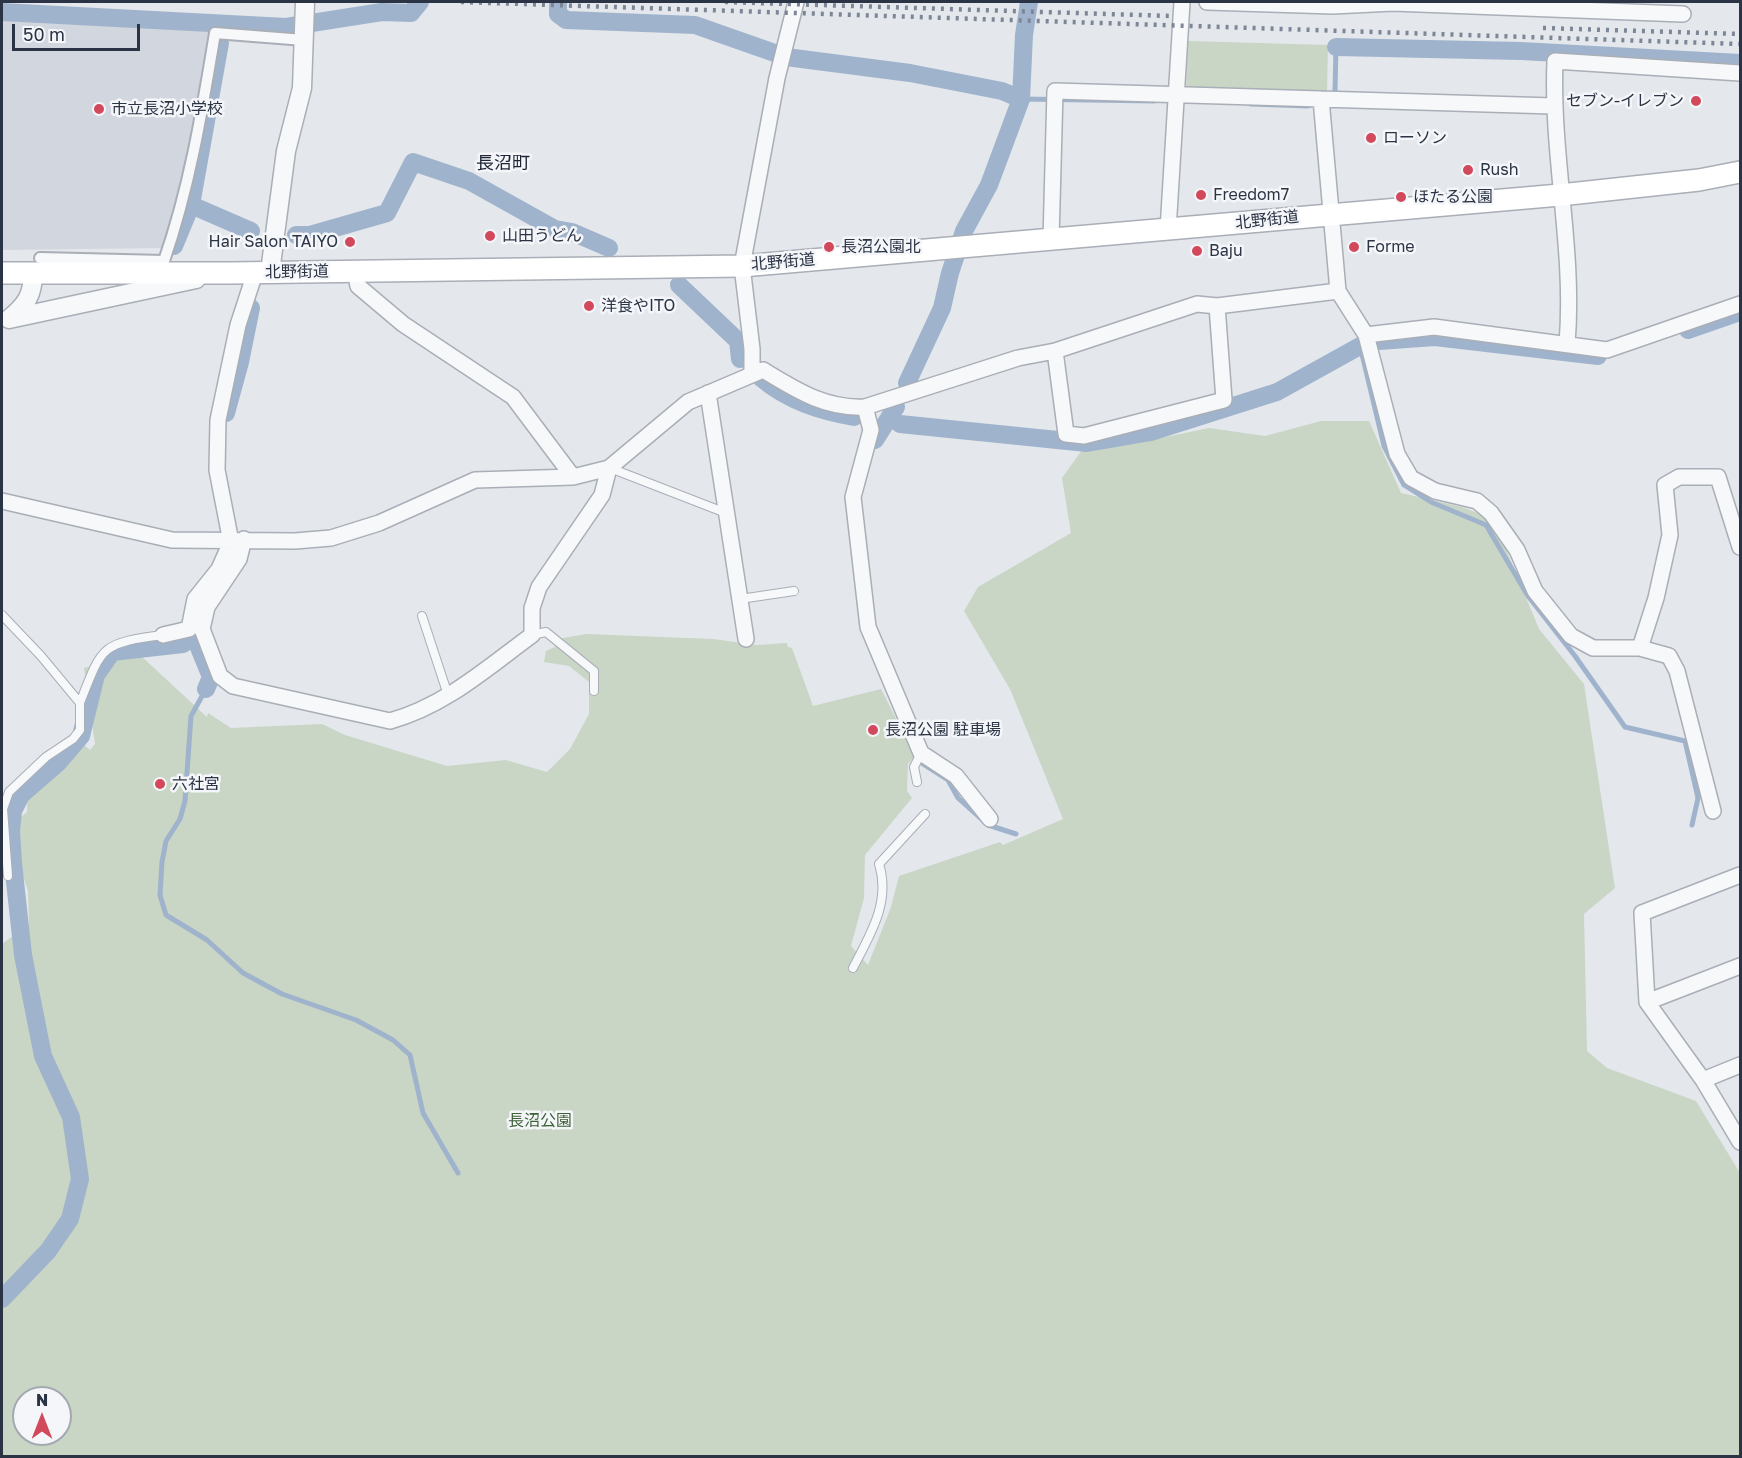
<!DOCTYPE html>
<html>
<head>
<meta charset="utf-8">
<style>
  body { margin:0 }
  #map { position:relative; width:1742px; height:1458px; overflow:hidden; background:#e4e7ec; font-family:"Golos Text",sans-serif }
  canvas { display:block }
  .frame { position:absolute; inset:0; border:3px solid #2b3445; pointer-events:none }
  .north { position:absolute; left:12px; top:1386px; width:60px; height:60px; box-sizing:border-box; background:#f4f6f9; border:2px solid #a4a8b1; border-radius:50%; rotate:0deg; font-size:16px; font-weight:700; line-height:24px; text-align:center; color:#2b3445 }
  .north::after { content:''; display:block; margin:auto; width:21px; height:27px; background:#d1495b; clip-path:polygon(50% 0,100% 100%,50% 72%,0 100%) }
  .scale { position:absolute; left:12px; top:24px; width:128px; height:27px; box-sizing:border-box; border:3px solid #2b3445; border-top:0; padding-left:8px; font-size:18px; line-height:21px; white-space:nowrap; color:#2b3445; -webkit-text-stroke:4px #f4f6f9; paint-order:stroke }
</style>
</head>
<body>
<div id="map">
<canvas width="1742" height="1458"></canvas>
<div class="frame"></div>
<div class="north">N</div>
<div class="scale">50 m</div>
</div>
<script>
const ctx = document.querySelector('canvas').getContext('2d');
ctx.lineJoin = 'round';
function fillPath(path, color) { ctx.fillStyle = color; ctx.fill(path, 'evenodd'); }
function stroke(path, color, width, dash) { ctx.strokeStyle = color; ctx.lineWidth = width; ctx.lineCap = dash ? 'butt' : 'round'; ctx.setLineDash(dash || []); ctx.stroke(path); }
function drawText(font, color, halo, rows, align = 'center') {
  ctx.font = font + ' "Golos Text","Noto Sans JP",sans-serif'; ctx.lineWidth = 5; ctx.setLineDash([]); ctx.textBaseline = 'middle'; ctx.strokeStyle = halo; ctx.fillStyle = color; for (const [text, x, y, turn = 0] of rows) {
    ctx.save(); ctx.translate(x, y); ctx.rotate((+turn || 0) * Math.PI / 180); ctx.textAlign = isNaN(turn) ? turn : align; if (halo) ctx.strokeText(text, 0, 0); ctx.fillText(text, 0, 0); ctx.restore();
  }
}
const built = new Path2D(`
  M 2,20 L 211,26 L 181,193 L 162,248 L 2,250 Z`);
const green = new Path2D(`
  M 1188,41 L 1328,45 L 1327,91 L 1186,87 Z
  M 1321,421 L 1369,421 L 1401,493 L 1462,507 L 1483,515 L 1503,542 L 1539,629 L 1584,684 L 1615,888 L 1584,914 L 1587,1051 L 1607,1068 L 1696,1101 L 1740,1173 L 1740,1456 L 2,1456 L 2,944 L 29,924 L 28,891 L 8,828 L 27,812 L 27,801 L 84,745 L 90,750 L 95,744 L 84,668 L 140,655 L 207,717 L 208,713 L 231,728 L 322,724 L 345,735 L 447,766 L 506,760 L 547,772 L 570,749 L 589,714 L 589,682 L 569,666 L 544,662 L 546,651 L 563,643 L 557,639 L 587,634 L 713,639 L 757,645 L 787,643 L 788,647 L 792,648 L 813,706 L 881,689 L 915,756 L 908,764 L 907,791 L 912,798 L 865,855 L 864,898 L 851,946 L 868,965 L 891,907 L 899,876 L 1000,842 L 1003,845 L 1063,819 L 1010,689 L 964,611 L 978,587 L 1071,533 L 1062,478 L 1082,450 L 1151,440 L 1209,428 L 1265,436 ZM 24,1398 L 60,1398 L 60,1434 L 24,1434 Z`);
const stream = new Path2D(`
  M 1329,95 L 1335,92 L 1336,47
  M 1021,99 L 1155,101
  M 1251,104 L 1308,106 L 1313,104
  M 1360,346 L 1384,446 L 1404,485 L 1431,502 L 1486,525 L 1528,596 L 1575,656 L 1625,727 L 1685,741 L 1698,798 L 1692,825
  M 206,689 L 191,716 L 185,801 L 180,819 L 166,841 L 162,862 L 160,895 L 166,915 L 207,940 L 243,973 L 282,994 L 356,1020 L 393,1040 L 410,1055 L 423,1113 L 458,1173
  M 923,764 L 948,780 L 958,798 L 988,825 L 1016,834`);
const canal = new Path2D(`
  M 558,2 L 558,14 L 566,20 L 695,25 L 786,57 L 910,73 L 1002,91 L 1021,99
  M 2,12 L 286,27 L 382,12 L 411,13 L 420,2
  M 1336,47 L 1521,51 L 1740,63
  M 191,205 L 251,231
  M 296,235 L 310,235 L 387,213 L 413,162 L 469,181 L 555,229 L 572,232 L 609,248
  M 174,246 L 191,205 L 220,43
  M 679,285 L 738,341 L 740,359
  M 1688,330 L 1740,312
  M 1379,341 L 1435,337 L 1598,356
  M 761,378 C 788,401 820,411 854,417
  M 907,383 L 942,308 L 950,273 L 964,231 L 989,185 L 1021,99 L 1024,35 L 1029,2
  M 226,413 L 240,362 L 251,308
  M 900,424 L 1087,443 L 1151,432 L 1277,392 L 1360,346
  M 875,440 L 896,407
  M 195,624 L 194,635 L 211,677 L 206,689
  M 2,1299 L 48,1251 L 70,1219 L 80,1179 L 71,1117 L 43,1056 L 23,955 L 13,863 L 11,831 L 13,811 L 21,795 L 58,763 L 81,736 L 96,675 L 112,652 L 183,644 L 194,635`);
const service = new Path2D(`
  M 610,468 L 726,513
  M 740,599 L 794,591
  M 2,615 L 41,656 L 80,703 L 80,730 L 73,739 L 46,757 L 9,792 L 3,809 L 8,876
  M 422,616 L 448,695
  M 532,635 L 546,632 L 594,671 L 594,691
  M 80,703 C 102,646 101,643 163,635
  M 917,782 L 914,767 L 921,753
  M 853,968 C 870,935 891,902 879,864 L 925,814`);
const pedestrian = new Path2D(`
  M 40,258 L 164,261 C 190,186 202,111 215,33 L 304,40`);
const minor = new Path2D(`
  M 1207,2 L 1333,6 L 1393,3 L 1683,14
  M 1321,99 L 1338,291 L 1366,335 L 1397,454 L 1411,478 L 1435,491 L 1477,501 L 1491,513 L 1517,550 L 1535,591 L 1571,636 L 1593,648 L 1640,648
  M 1168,230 L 1182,2
  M 1051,240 L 1055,91 L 1553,106
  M 355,271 L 358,286 L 403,324 L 513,397 L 573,477
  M 1366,335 L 1434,327 L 1607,350 L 1740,304
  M 1567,344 C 1575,250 1551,156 1555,61 L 1740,73
  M 1055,351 L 1066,434 L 1084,436 L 1224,400 L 1217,306
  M 752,372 L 752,349 L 742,266 L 777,78 L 796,2
  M 708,393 L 746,639
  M 865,407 L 871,430 L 853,497 L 868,627 L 921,753 L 956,776 L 990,819
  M 2,501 L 172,540 L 295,541 L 331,538 L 379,523 L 475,480 L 573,477 L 609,468 L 688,402 L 763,370 C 796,390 825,409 865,407 L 1018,358 L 1055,351 L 1197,304 L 1217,306 L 1338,291
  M 244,539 L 239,559 L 207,607 L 202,629 L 220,676 L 233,686 L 390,721 C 445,706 487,668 532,635 L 532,608 L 539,587 L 602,495 L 609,468
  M 163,635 L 189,629 L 195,599 L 219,569 L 231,542 L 217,470 L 218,420 L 238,325 L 255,273
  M 1713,811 L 1677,671 L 1669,656 L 1640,648 L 1656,598 L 1670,535 L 1665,485 L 1679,477 L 1718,477 L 1740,547
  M 1740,875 L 1642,913 L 1647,1002 L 1703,1080 L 1740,1142
  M 1647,1002 L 1740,966
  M 1703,1080 L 1740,1065`);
const tertiary = new Path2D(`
  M 270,272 L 286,151 L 302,88 L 305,2
  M 9,319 L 196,279
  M 9,319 C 26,305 33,295 33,273`);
const secondary = new Path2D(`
  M 2,273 L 231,273 L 742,266 L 1560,195 L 1699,180 L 1740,172`);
const rail = new Path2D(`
  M 461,2 L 1740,44
  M 725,2 L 1171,16
  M 1543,28 L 1740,34`);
const markers = [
  [1696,101,6,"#d1495b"],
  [99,109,6,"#d1495b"],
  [1371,138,6,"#d1495b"],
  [1468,170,6,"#d1495b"],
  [1201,195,6,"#d1495b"],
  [1401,197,6,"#d1495b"],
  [490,236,6,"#d1495b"],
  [350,242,6,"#d1495b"],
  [829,247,6,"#d1495b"],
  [1354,247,6,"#d1495b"],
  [1197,251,6,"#d1495b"],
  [589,306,6,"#d1495b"],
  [873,730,6,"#d1495b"],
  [160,784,6,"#d1495b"]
];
const poiNames = [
  ["セブン-イレブン",1684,101,"right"],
  ["市立長沼小学校",111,109],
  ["ローソン",1383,138],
  ["Rush",1480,170],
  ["Freedom7",1213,195],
  ["ほたる公園",1413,197],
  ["山田うどん",502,236],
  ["Hair Salon TAIYO",338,242,"right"],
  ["長沼公園北",841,247],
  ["Forme",1366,247],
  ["Baju",1209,251],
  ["洋食やITO",601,306],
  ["長沼公園 駐車場",885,730],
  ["六社宮",172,784]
];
const streetNames = [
  ["北野街道",1267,220,-6],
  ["北野街道",783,262,-5],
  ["北野街道",297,272,-1]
];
const parkNames = [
  ["長沼公園",540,1121]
];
const neighbourhoodNames = [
  ["長沼町",503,163]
];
fillPath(built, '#d2d6de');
fillPath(green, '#c9d6c5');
stroke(stream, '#9fb4cc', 5);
stroke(canal, '#9fb4cc', 18);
stroke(service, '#a9aeb7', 10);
stroke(pedestrian, '#a9aeb7', 14);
stroke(minor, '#a9aeb7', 18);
stroke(tertiary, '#a9aeb7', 21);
stroke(secondary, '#a9aeb7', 24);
stroke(service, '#f7f8fa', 8);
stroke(pedestrian, '#f7f8fa', 10);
stroke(minor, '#f7f8fa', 15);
stroke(tertiary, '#f7f8fa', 18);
stroke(secondary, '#fff', 21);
stroke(rail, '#7d8696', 4.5, [3, 6]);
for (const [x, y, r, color] of markers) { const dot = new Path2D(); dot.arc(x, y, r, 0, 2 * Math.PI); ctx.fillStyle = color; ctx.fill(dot); stroke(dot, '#f4f6f9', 2); }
drawText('16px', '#2b3445', '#f4f6f9', poiNames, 'left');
drawText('16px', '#2b3445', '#f4f6f9', streetNames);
drawText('16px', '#3f6138', '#f4f6f9', parkNames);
drawText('18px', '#1d2536', '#f4f6f9', neighbourhoodNames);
</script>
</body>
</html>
